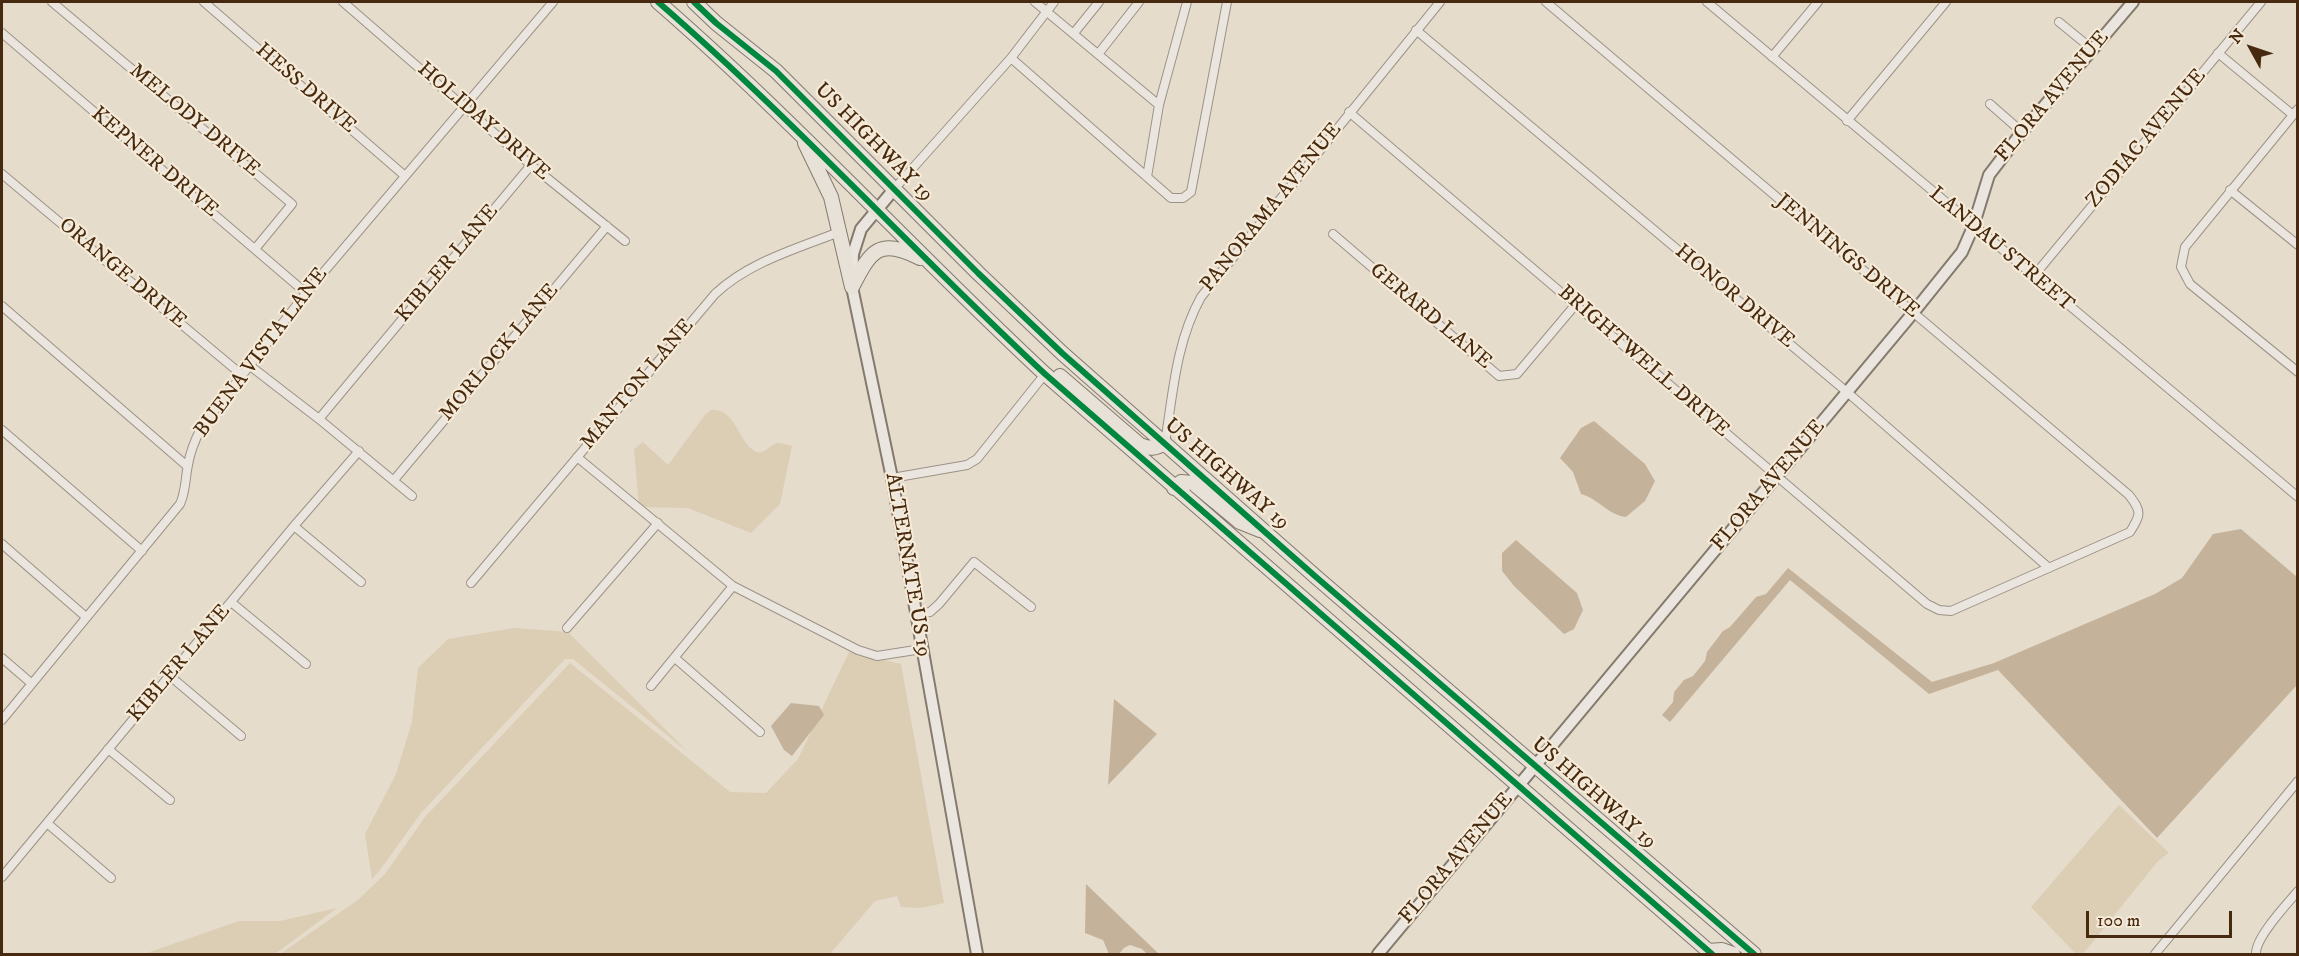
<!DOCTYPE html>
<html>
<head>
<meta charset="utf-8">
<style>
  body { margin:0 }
  #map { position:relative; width:2299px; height:956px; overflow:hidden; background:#e6dccc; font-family:"IM FELL DW Pica",serif }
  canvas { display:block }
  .frame { position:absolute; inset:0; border:3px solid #46290e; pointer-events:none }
  .north { position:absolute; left:2221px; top:18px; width:60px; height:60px; -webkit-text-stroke:4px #f5ead7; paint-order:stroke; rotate:310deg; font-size:16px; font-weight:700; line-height:24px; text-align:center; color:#46290e }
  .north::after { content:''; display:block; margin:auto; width:21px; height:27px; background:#46290e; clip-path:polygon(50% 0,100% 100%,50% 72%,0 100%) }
  .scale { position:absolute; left:2086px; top:911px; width:146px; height:27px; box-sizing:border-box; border:3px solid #46290e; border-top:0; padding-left:8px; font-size:18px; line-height:21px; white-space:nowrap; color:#46290e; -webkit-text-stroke:4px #f5ead7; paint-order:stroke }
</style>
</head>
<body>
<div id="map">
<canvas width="2299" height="956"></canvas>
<div class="frame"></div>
<div class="north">N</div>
<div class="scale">100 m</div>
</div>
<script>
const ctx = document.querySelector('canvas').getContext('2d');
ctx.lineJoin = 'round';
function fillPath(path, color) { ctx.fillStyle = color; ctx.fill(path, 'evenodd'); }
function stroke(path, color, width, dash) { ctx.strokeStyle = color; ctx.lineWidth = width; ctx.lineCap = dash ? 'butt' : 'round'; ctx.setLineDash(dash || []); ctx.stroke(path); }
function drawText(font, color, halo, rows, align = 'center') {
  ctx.font = font + ' "IM FELL DW Pica",serif'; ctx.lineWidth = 4.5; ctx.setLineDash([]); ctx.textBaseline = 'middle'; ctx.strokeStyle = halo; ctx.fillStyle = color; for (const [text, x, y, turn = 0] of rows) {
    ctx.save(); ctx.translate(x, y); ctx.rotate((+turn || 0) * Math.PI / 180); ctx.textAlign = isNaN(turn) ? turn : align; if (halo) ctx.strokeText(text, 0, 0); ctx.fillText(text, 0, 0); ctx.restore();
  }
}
const green = new Path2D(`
  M 711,410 C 735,408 737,438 753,450 C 763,458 768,445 778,443 C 782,443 788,445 792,446 L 780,504 L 751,533 L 688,508 L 639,507 L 634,449 L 643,442 L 668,465 L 705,415 Z
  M 514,628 L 568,632 L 688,752 L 573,659 L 565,659 L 421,813 L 380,870 L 372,879 L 365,834 L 396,774 L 412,722 L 418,668 L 448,639 Z
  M 849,652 L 901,664 L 944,903 L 921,908 L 901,907 L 897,896 L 875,901 L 830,954 L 280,954 L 358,900 L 385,874 L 425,817 L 570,663 L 730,792 L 766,793 L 798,759 Z
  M 2119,805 L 2169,853 L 2158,861 L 2083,954 L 2076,954 L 2031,907 Z
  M 337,908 L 275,954 L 144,954 L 239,921 L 280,921 Z`);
const water = new Path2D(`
  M 1594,421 L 1645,464 L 1655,481 L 1645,501 L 1626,517 C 1608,515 1599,499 1581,494 L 1573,472 L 1560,458 L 1581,428 Z
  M 2241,529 L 2297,577 L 2297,685 L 2157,838 L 1998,670 L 1929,694 L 1790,580 L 1670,722 L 1662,715 L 1673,702 L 1674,692 L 1684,680 L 1693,676 L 1705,661 L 1707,652 L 1723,631 L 1730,627 L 1756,597 L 1766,594 L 1788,568 L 1932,682 L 1994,663 L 2155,594 L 2182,578 L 2213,534 Z
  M 1516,540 L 1577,593 L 1583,610 L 1574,629 L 1564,634 L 1514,586 L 1502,571 L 1502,553 Z
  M 1114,699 L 1157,734 L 1108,785 Z
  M 791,703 L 819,706 L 824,715 L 792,756 L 784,750 L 771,726 Z
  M 1086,884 L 1159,954 L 1147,954 L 1142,949 L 1130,945 L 1124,948 L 1119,954 L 1109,954 L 1103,940 L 1085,933 Z`);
const street = new Path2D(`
  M 52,2 L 292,204 L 255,249
  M 204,2 L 405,176
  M 343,2 L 531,165 L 625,241
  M 1035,2 L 1159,105
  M 1707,2 L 2298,497
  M 2059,22 L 2092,49
  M 1416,30 L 1847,392 L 2049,568
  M 2,33 L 306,293
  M 1074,33 L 1099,2
  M 1099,53 L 1139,2
  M 2218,53 L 2293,115
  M 1772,57 L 1818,2
  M 1011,58 L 1171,198 L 1183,198 L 1191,192 L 1227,2
  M 1990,104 L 2022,132
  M 2298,109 L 2185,247 L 2181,267 L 2190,284 L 2298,372
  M 1349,112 L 1927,604 L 1939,610 L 1951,611 L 2130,532 C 2141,514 2142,512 2129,495 L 1546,2
  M 1847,121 L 1946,2
  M 2,174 L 242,375
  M 1147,177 L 1159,105 L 1187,2
  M 895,188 L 1011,58 L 1054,2
  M 2230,190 L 2298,245
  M 1333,234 L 1499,376 L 1517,374 L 1576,304
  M 2033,277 L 2261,2
  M 2,306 L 187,466
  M 249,365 L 319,419 L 412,496
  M 319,419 L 531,165
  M 2,430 L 142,551
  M 1165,443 C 1173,393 1176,342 1201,297 L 1440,2
  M 577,457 L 733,586 L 858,650 L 877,656 L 922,649
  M 892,478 L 967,465 L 977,459 L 1045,374
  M 394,480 L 607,226
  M 294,526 L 361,582
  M 2,544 L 86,617
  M 471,583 L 715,294 C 749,262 796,249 839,232
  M 231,602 L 306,664
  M 916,614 L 930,612 L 939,604 L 974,562 L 1031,607
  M 567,628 L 658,523
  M 2,658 L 31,683
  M 675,658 L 760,732
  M 170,676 L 241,736
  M 651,686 L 733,586
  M 2,720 L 180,504 C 186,491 185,479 188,465 C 190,452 195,440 201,428 L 306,293 L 553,2
  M 108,749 L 170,800
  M 47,823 L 111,878
  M 2,877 L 294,526 L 359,451
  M 2155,954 L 2298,781
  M 2256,954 C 2255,938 2286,905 2298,891`);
const secondary = new Path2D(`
  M 895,188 L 861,229 L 853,254 L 852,287 L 892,478 L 977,954
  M 1378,954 L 1913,313 L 1962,252 L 1973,227 L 1989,175 L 2022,132 L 2133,2`);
const highway = new Path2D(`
  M 658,2 C 793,119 914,252 1045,374 L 1712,954
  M 694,2 L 716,23 L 776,71 L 978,273 L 1062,353 L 1316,577 L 1754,954
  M 805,143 L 831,197 L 852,287
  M 852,287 C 871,251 878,237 920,258
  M 1060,376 L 1140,445 C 1150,449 1155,449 1165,443
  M 1174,488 L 1181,482 L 1193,483 L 1240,522 L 1260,530
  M 1708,951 L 1722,950 L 1733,954`);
const cycleway = new Path2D(`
  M 658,2 C 793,119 914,252 1045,374 L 1712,954
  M 694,2 L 716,23 L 776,71 L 978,273 L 1062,353 L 1316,577 L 1754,954`);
const streetNames = [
  ["HESS DRIVE",305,89,41],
  ["FLORA AVENUE",2053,97,-50],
  ["MELODY DRIVE",194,121,40],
  ["HOLIDAY DRIVE",483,122,41],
  ["ZODIAC AVENUE",2147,139,-50],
  ["US HIGHWAY 19",873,143,45],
  ["KEPNER DRIVE",154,163,40],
  ["PANORAMA AVENUE",1272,208,-51],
  ["LANDAU STREET",2001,250,40],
  ["JENNINGS DRIVE",1847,257,40],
  ["KIBLER LANE",448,264,-50],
  ["ORANGE DRIVE",122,274,40],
  ["HONOR DRIVE",1734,297,40],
  ["GERARD LANE",1430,317,40],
  ["BUENA VISTA LANE",262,353,-53],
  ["MORLOCK LANE",500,353,-50],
  ["BRIGHTWELL DRIVE",1643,362,41],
  ["MANTON LANE",638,385,-50],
  ["US HIGHWAY 19",1226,475,41],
  ["FLORA AVENUE",1769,486,-50],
  ["ALTERNATE US 19",907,565,80],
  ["KIBLER LANE",180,664,-50],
  ["US HIGHWAY 19",1593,794,41],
  ["FLORA AVENUE",1457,859,-50]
];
fillPath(green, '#dccdb5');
fillPath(water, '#c4b39a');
stroke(street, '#9c9286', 10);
stroke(secondary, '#847a6d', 14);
stroke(highway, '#847a6d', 16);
stroke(street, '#eae5de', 8);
stroke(secondary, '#eae5de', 10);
stroke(highway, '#e7e1d8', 14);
stroke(cycleway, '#00873e', 6);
drawText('21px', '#46290e', '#f5ead7', streetNames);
</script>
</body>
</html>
